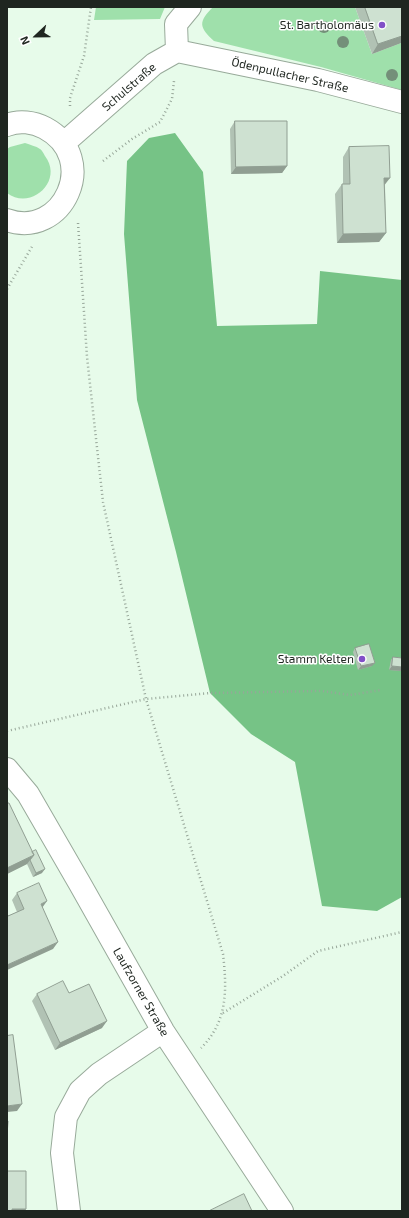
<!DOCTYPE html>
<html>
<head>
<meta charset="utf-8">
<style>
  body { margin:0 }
  #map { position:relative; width:409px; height:1218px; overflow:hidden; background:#e7fbea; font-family:"Exo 2",sans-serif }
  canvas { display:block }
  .frame { position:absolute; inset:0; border:8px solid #1f2620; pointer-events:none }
  .north { position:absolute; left:16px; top:16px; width:40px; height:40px; -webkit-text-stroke:3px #fff; paint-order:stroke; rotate:248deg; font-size:11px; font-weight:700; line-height:16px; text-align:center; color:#1f2620 }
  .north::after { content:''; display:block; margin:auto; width:14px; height:18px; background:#1f2620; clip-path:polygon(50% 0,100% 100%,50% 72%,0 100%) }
</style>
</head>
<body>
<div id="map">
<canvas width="409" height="1218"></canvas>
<div class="frame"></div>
<div class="north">N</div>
</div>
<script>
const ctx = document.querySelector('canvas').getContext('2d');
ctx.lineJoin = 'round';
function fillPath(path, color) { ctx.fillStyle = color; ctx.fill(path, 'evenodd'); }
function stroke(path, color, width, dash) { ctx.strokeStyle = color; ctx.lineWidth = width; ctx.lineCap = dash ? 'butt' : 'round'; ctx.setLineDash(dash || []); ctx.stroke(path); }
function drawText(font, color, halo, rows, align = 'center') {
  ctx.font = font + ' "Exo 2",sans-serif'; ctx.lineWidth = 3; ctx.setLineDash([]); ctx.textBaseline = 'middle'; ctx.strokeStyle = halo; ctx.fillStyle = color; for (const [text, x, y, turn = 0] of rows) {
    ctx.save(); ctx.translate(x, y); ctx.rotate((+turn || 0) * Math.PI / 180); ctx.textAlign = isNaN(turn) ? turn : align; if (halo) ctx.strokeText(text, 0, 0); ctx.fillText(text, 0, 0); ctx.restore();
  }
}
const green = new Path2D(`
  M 96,7 L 165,7 L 160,19 L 94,20 Z
  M 213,7 L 355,7 L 372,54 L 401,43 L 402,90 L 321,67 L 214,41 C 199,27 198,22 213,7 Z
  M 25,143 C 30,145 36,146 40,149 C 42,150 44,154 45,156 C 64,181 31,211 7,193 L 7,149 L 10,147 Z`);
const forest = new Path2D(`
  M 175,133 L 203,172 L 217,326 L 317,324 L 320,271 L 402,280 L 402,897 L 377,911 L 322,906 L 295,762 L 251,734 L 210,693 L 176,552 L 137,400 L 124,234 L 127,161 L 149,138 Z`);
const path = new Path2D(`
  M 70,106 L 70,98 L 84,56 L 91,7
  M 103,161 L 132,139 L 160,122 L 172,99 L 174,81
  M 78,223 L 87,357 L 103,502 L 146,699 L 223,954 C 227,990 228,1021 201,1048
  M 7,289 L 33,245
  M 7,731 L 146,699 L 210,693 L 322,691 L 350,695 L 381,690
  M 223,1013 L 283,976 L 318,951 L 402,932`);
const street = new Path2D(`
  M 177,51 L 318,80 L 402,102
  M 177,51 L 176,24 L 190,7
  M 7,125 C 19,120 34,122 45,128 C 101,158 63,240 7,220
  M 64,143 L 154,64 L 177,51
  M 7,769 L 28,794 L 80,884 L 163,1031 L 282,1211
  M 69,1211 L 62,1153 L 66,1117 L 80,1091 L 99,1074 L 163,1031`);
const trees = [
  [324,27],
  [343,42],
  [392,75]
];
const wall = new Path2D(`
  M 355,7 L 402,7 L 402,45 L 401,43 L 372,54 Z
  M 235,121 L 287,166 L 282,173 L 231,174 L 230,129 Z
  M 349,147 L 385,185 L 386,233 L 379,242 L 337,243 L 335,194 L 342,184 L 343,184 L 343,157 Z
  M 355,648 L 372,666 L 358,670 L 353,652 Z
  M 393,657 L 402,658 L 402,671 L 389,670 L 391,660 Z
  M 7,803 L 42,873 L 33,877 L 27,864 L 7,874 Z
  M 17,893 L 42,908 L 53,949 L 8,916 L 17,912 L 12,900 Z
  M 69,993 L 102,1028 L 55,1050 L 32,1001 L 37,994 Z`);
const shadedWall = new Path2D(`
  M 402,36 L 401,43 L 372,54 L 378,44 Z
  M 287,166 L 282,173 L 231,174 L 236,167 Z
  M 384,178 L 390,178 L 383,187 Z
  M 386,233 L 379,242 L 337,243 L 343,234 Z
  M 375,663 L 372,666 L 358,670 L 361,666 Z
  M 392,666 L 402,667 L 402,671 L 389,670 Z
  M 34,855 L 27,864 L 7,874 L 7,868 Z
  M 45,869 L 42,873 L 33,877 L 36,873 Z
  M 47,901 L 42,908 L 41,904 Z
  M 58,942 L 53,949 L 7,970 L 7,965 Z
  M 107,1021 L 102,1028 L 55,1050 L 60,1043 Z
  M 22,1104 L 17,1111 L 7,1112 L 7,1106 Z
  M 12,1209 L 26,1209 L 25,1211 L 11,1211 Z`);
const building = new Path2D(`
  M 365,7 L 402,7 L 402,36 L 378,44 Z
  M 235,121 L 287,121 L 287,166 L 236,167 Z
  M 389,146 L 390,178 L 384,178 L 386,233 L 343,234 L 342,184 L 350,184 L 349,147 Z
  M 369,644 L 375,663 L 361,666 L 355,648 Z
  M 393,657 L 402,658 L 402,667 L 392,666 Z
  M 7,803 L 9,803 L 34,855 L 7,868 Z
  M 36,850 L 45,869 L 36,873 L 30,860 L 34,855 L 32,852 Z
  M 39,883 L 47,901 L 41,904 L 58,942 L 7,965 L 7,914 L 8,916 L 24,909 L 17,893 Z
  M 63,981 L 69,993 L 89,984 L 107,1021 L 60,1043 L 37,994 Z
  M 13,1035 L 22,1104 L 7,1106 L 7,1036 Z
  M 7,1121 L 8,1121 L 7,1136 Z
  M 7,1171 L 26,1171 L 26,1209 L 12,1209 L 12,1211 L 7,1211 Z
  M 244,1194 L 252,1211 L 209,1211 Z`);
const markers = [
  [382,25,4,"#814fc7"],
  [362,659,4,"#814fc7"]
];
const poiNames = [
  ["St. Bartholomäus",374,25],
  ["Stamm Kelten",354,659]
];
const streetNames = [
  ["Ödenpullacher Straße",290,75,13],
  ["Schulstraße",129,87,-41],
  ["Laufzorner Straße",141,992,60]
];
fillPath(green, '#9fe0ab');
fillPath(forest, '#76c386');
stroke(street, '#98aa9a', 24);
stroke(path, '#97a699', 2.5, [1, 3]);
stroke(street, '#fff', 22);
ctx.fillStyle = '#748f79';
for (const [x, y] of trees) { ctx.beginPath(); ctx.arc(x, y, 6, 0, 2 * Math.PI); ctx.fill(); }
fillPath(wall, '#b1c2b4');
fillPath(shadedWall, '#909e92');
fillPath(building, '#cee1d1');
stroke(building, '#909e92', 1);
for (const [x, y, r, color] of markers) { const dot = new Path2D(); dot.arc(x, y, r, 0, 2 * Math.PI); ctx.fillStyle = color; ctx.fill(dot); stroke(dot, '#fff', 1.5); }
drawText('12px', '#1f2620', '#fff', poiNames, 'right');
drawText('12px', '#1f2620', '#fff', streetNames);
</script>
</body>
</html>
